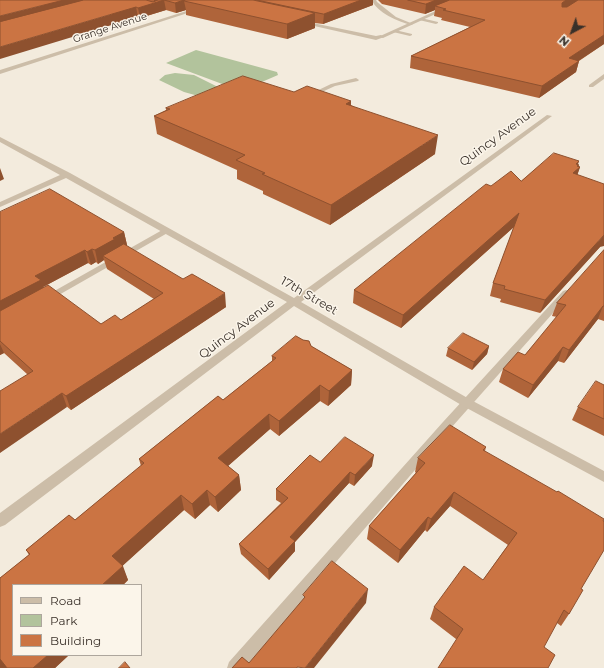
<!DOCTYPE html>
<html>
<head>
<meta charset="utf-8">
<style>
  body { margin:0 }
  #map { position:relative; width:604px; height:668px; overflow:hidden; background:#f3ebdd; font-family:Montserrat,sans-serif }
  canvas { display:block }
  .legend { position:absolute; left:12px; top:584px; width:130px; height:72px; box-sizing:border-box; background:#fbf5ea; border:1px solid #ada69d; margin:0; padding:5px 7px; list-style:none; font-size:12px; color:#393029 }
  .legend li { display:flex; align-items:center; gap:8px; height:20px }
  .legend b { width:20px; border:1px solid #ada69d }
  .north { position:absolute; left:552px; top:12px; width:40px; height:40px; -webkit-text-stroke:3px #fbf5ea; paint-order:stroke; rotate:221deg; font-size:11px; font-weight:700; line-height:16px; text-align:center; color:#393029 }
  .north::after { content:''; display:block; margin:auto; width:14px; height:18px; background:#393029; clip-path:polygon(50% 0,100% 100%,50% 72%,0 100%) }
</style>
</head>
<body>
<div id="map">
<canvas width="604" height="668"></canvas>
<ul class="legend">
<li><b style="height:5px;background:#ccbda8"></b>Road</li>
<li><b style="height:11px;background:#b2c39c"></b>Park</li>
<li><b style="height:11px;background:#cb7443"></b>Building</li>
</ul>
<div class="north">N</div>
</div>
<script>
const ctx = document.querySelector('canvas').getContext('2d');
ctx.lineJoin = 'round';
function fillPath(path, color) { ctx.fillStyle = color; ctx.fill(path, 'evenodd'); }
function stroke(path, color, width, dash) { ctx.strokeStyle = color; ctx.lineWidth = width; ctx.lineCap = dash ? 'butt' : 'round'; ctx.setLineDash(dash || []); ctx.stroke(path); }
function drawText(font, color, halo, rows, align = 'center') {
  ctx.font = font + ' Montserrat,sans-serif'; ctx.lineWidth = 3; ctx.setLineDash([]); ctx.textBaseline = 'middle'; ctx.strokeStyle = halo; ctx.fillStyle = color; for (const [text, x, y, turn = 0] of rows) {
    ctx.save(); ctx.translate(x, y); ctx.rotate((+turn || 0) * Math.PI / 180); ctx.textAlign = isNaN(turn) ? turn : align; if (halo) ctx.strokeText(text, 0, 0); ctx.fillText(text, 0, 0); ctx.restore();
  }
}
const green = new Path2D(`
  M 196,50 L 277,72 L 278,75 L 241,91 L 166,63 Z
  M 175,73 L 194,75 L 218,87 L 202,97 L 184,92 L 159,80 L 165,75 Z`);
const lane = new Path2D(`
  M 372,0 L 376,0 L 377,2 L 396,17 L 413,24 L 411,25 C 399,22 376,12 372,0 Z
  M 421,18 L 438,22 L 438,23 L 436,24 L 419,20 Z
  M 303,21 L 376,36 L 381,35 L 384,37 L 376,40 L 301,23 Z
  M 395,30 L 412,34 L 412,35 L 410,36 L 393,32 Z
  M 356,78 L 359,80 L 358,81 L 335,86 L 311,97 L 306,96 L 331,84 Z
  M 164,229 L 170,229 L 171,231 L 50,300 L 44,300 L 42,298 Z
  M 566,290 L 569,291 L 571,293 L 569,295 L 451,428 L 245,668 L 227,668 L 229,662 L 443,422 L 563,291 Z`);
const street = new Path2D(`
  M 460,0 L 466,0 L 383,38 L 378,37 Z
  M 196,8 L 200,9 L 0,74 L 0,70 Z
  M 604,74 L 604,79 L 593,87 L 589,87 L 589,85 Z
  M 547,115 L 552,116 L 301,302 L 471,400 L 604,471 L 604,482 L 463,406 L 294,306 L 5,525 L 0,527 L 0,513 L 287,302 L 66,178 L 0,207 L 0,202 L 60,175 L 0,142 L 0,137 L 70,173 L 294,298 Z`);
const wall = new Path2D(`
  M 0,0 L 373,0 L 373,5 L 323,24 L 315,23 L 315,28 L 287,39 L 186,15 L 186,10 L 176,13 L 166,10 L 140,18 Z
  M 378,0 L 604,0 L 604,44 L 579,61 L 576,72 L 539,98 L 410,68 L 411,56 L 470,27 L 441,20 L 442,18 L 434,16 L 435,10 L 425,14 L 382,4 Z
  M 294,92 L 351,101 L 351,105 L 435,154 L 330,225 L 263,194 L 263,191 L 237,179 L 237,170 L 157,134 L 154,116 L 166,110 L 166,108 Z
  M 579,161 L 578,164 L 578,166 L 580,167 L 577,175 L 600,247 L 540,313 L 500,302 L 501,299 L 490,296 L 493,283 L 514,227 L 401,328 L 353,303 L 354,290 L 491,186 L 521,181 Z
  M 0,212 L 124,232 L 127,245 L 126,246 L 226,307 L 71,410 L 27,374 L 4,353 L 0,355 ZM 104,260 L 107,269 L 154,299 L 121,320 L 101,324 L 43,288 L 43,287 L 88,263 L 91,265 L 96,262 L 98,264 Z
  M 604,250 L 604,321 L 598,319 L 564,363 L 558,361 L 528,398 L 499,382 L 503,369 L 525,355 L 557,317 L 552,316 L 557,303 Z
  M 296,336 L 303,340 L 309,341 L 311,346 L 352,370 L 351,385 L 328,406 L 320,401 L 279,436 L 270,429 L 228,466 L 239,475 L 241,490 L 218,512 L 210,505 L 195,519 L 184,510 L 122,566 L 128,580 L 123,585 L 13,585 L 13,655 L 69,655 L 55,668 L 7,668 L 7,667 L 6,668 L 0,668 L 0,578 L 29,555 L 26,550 L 69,515 L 75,520 L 141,466 L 139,459 L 218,396 L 223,400 L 272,361 L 272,356 Z
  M 489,346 L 487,354 L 472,370 L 446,356 L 448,348 Z
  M 604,385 L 604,436 L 572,420 L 578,407 Z
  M 486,447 L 485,451 L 581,589 L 569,614 L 561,626 L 557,623 L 456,639 L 430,619 L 434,607 L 483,580 L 508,545 L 450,506 L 427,532 L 425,530 L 398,563 L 367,539 L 369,526 L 416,473 L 415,472 L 418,458 Z
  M 320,462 L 372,466 L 354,486 L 349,483 L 295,542 L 295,551 L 269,580 L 241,554 L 239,544 L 281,503 L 276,500 L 276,489 Z`);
const shadedWall = new Path2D(`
  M 64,0 L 103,0 L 0,27 L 0,16 Z
  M 154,0 L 172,0 L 164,0 L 166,10 L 140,18 L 138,8 L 154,3 Z
  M 184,0 L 216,0 L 184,1 L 186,10 L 176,13 L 175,3 Z
  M 361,0 L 373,0 L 373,5 L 323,24 L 324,14 Z
  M 436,0 L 456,0 L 435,6 L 435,10 L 425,14 L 426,4 Z
  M 566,0 L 580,0 L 559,13 L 562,3 Z
  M 136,7 L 138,17 L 0,59 L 0,47 Z
  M 315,13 L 315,28 L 287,39 L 287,24 Z
  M 604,35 L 604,44 L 566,69 L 569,58 Z
  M 579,61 L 576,72 L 539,98 L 542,86 Z
  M 351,101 L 350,119 L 346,104 Z
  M 438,135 L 435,154 L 330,225 L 331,205 Z
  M 579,161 L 577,166 L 579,165 L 577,169 L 580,167 L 576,179 L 569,185 L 576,164 Z
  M 0,168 L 4,179 L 0,181 Z
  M 519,213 L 516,225 L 401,328 L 403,315 Z
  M 124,232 L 127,245 L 118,250 L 103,256 L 104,260 L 98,264 L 95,250 L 113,238 Z
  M 604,235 L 604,246 L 600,247 L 540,313 L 545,300 Z
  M 92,249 L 96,262 L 91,265 L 87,252 Z
  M 85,250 L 88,263 L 43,287 L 45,293 L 0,318 L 0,301 L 35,276 Z
  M 225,293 L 226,307 L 71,410 L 66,396 Z
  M 603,306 L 598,319 L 564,363 L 569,350 Z
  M 0,344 L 4,353 L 0,355 Z
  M 489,346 L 487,354 L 472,370 L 474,362 Z
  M 563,347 L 558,361 L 528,398 L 533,385 Z
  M 352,370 L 351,385 L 328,406 L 329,391 Z
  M 320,385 L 320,401 L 279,436 L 279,421 Z
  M 62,393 L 67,407 L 0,453 L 0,434 Z
  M 269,414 L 270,429 L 220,473 L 218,458 Z
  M 374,455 L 372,466 L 354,486 L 355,475 Z
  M 350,472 L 349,483 L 295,542 L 295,551 L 269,580 L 268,569 L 290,537 Z
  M 239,475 L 241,490 L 218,512 L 215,497 Z
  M 207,490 L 210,505 L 195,519 L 192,504 Z
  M 454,492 L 450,506 L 427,532 L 431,519 Z
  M 181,495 L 184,510 L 118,570 L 112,556 Z
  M 428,517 L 425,530 L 398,563 L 400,550 Z
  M 123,566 L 128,580 L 123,585 L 102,585 Z
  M 368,589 L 366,603 L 314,668 L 305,668 Z
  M 48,655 L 69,655 L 55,668 L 33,668 Z
  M 0,659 L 7,667 L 6,668 L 0,668 Z`);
const building = new Path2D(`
  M 0,0 L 64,0 L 0,16 Z
  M 84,0 L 146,0 L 153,2 L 158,0 L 184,0 L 175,3 L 164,0 L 138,8 L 136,7 L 0,47 L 0,22 Z
  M 186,0 L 253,0 L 315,13 L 287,24 L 184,1 Z
  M 257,0 L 361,0 L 324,14 Z
  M 408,0 L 436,0 L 426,4 Z
  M 450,0 L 566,0 L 562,3 L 562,7 L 567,7 L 578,0 L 604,0 L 604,35 L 569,58 L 579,61 L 542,86 L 411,56 L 485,20 L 443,10 L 446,9 L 435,6 Z
  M 243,76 L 294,92 L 307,86 L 351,101 L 346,104 L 438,135 L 331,205 L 262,174 L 265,173 L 236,160 L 245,155 L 154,116 L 170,109 L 166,108 Z
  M 554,153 L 579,161 L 576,164 L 579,165 L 577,166 L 580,167 L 573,173 L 604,184 L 604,235 L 545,300 L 504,289 L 505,286 L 493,283 L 519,213 L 403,315 L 354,290 L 486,184 L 491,186 L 511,171 L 521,181 Z
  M 50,189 L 124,232 L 113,238 L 115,239 L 95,250 L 92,249 L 87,252 L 85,250 L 35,276 L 41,280 L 0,301 L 0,212 Z
  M 124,244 L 183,279 L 192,274 L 225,293 L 66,396 L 62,393 L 0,434 L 0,391 L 33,371 L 0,341 L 0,311 L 48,285 L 101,324 L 115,315 L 121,320 L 163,293 L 103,256 Z
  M 604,250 L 604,306 L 603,306 L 569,350 L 563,347 L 533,385 L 503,369 L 518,352 L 525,355 L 566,305 L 557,303 Z
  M 463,333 L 489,346 L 474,362 L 448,348 Z
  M 296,336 L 303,340 L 309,341 L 311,346 L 352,370 L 329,391 L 320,385 L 279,421 L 269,414 L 218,458 L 239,475 L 215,497 L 207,490 L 192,504 L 181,495 L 112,556 L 123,566 L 102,585 L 13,585 L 13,655 L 48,655 L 33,668 L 7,668 L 0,659 L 0,578 L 30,554 L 26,550 L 69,515 L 75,520 L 144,463 L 139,459 L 218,396 L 223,400 L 276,358 L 272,356 Z
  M 596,381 L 604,385 L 604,419 L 578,407 Z
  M 450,425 L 486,447 L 483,450 L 557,492 L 558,491 L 604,519 L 603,521 L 604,521 L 604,550 L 581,589 L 583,590 L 569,614 L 564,610 L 544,647 L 555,655 L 548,668 L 438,668 L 463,629 L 434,607 L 464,566 L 483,580 L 517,533 L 454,492 L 431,519 L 428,517 L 400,550 L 369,526 L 425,463 L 418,458 Z
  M 345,437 L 374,455 L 355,475 L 350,472 L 290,537 L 295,541 L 268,569 L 239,544 L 288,498 L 276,489 L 310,455 L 320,462 Z
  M 332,561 L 368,589 L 305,668 L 297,667 L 297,668 L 232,668 L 242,657 L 249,663 L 305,597 L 303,595 Z
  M 125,662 L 130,668 L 119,668 Z`);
const farStreetnames = [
  ["Grange Avenue",110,28,-18]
];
const streetNames = [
  ["Quincy Avenue",498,137,-36],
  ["17th Street",309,296,30],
  ["Quincy Avenue",237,329,-37]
];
fillPath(green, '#b2c39c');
fillPath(lane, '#ccbda8');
fillPath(street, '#ccbda8');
fillPath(wall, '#af643a');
fillPath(shadedWall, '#8e512f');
fillPath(building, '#cb7443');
stroke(building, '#8e512f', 1);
drawText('10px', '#393029', '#fbf5ea', farStreetnames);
drawText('12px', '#393029', '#fbf5ea', streetNames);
</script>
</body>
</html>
